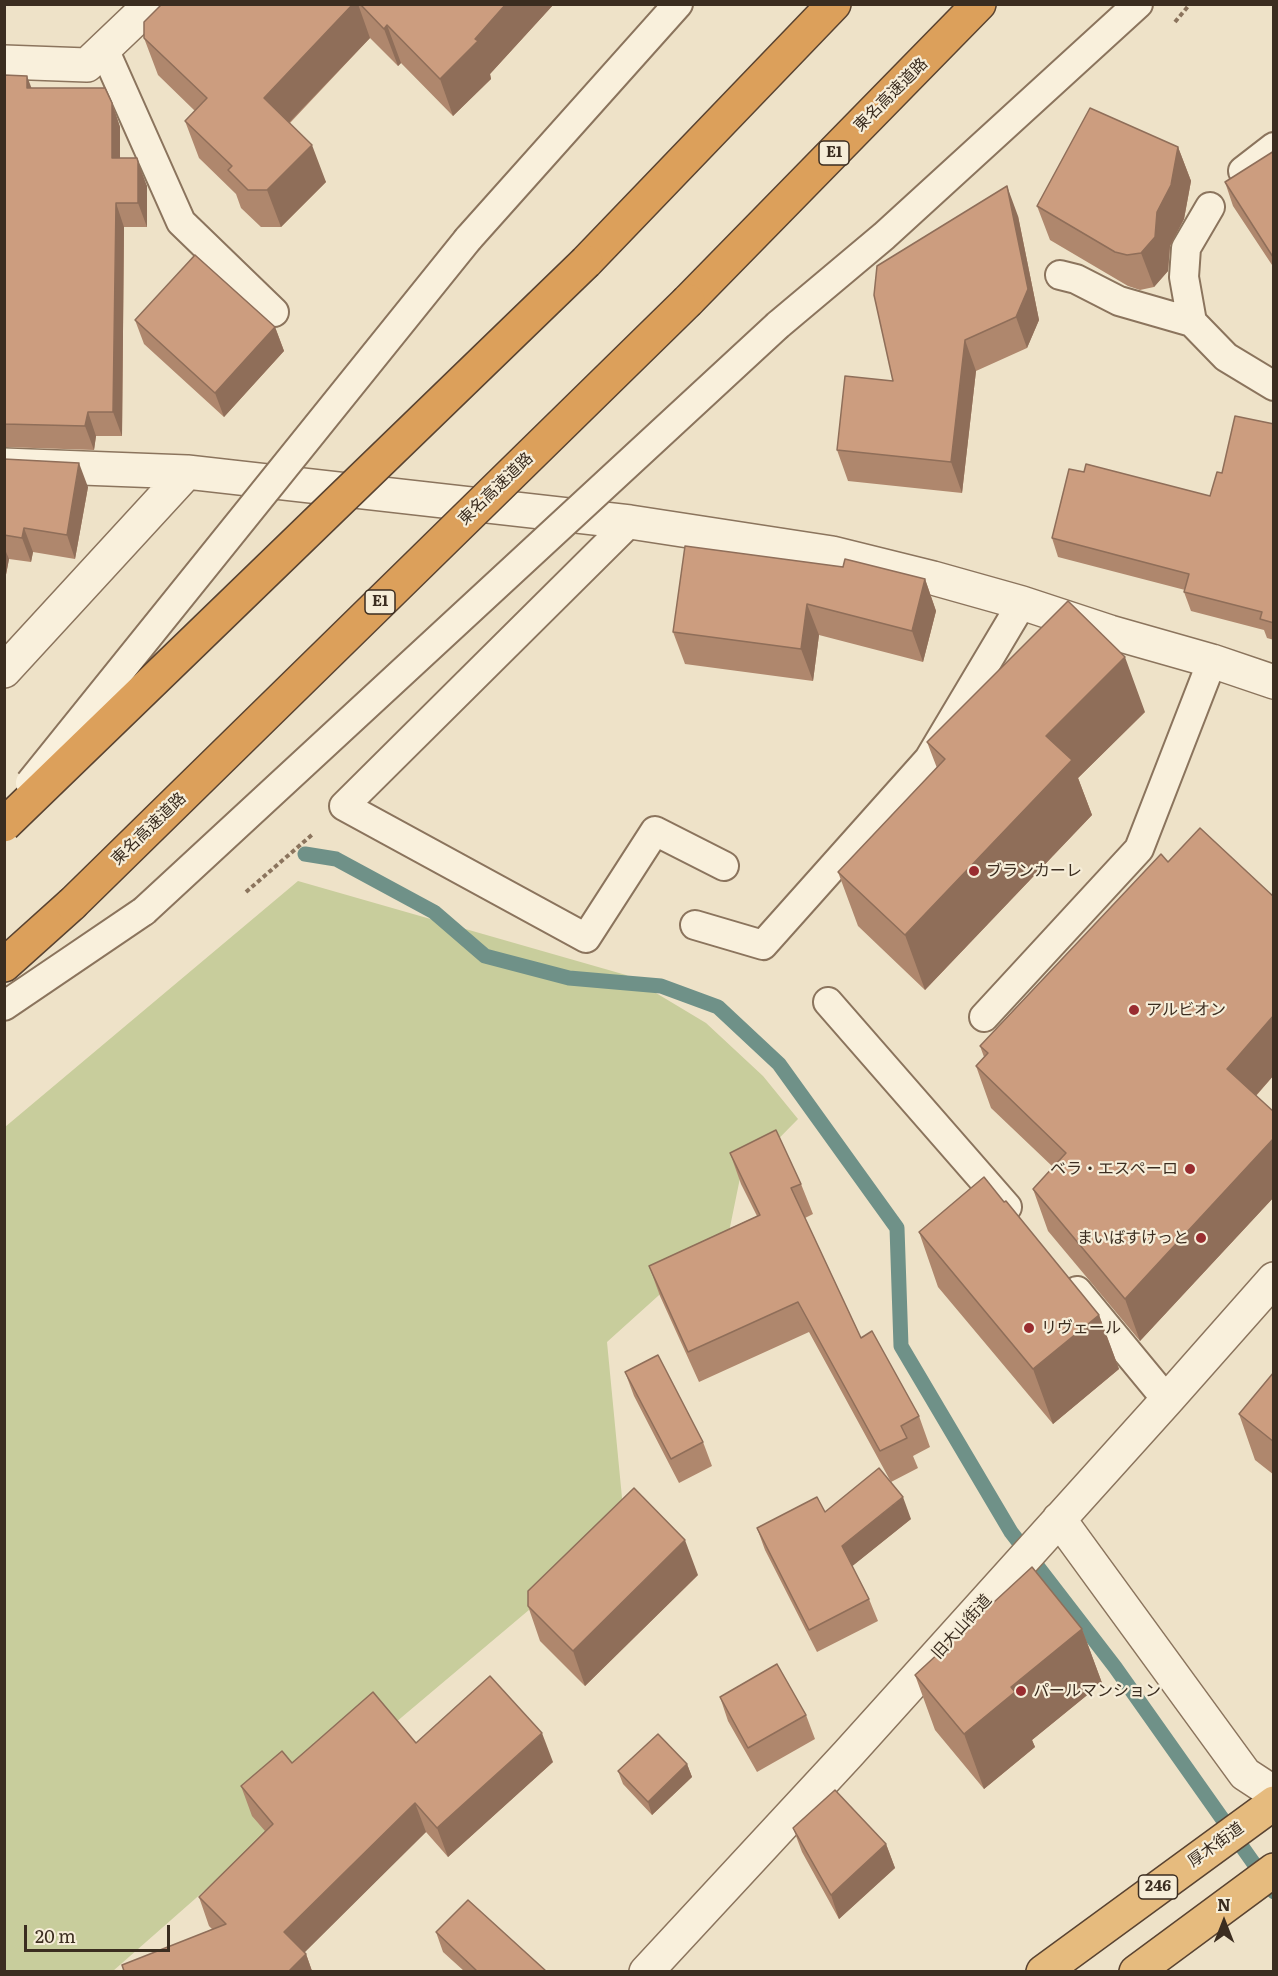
<!DOCTYPE html>
<html>
<head>
<meta charset="utf-8">
<style>
  body { margin:0 }
  #map { position:relative; width:1278px; height:1976px; overflow:hidden; background:#eee2c8; font-family:Literata,serif }
  canvas { display:block }
  .frame { position:absolute; inset:0; border:6px solid #3b2d20; pointer-events:none }
  .north { position:absolute; left:1194px; top:1892px; width:60px; height:60px; -webkit-text-stroke:4px #f6edd8; paint-order:stroke; rotate:0deg; font-size:16px; font-weight:700; line-height:24px; text-align:center; color:#3b2d20 }
  .north::after { content:''; display:block; margin:auto; width:21px; height:27px; background:#3b2d20; clip-path:polygon(50% 0,100% 100%,50% 72%,0 100%) }
  .scale { position:absolute; left:24px; top:1925px; width:146px; height:27px; box-sizing:border-box; border:3px solid #3b2d20; border-top:0; padding-left:8px; font-size:18px; line-height:21px; white-space:nowrap; color:#3b2d20; -webkit-text-stroke:4px #f6edd8; paint-order:stroke }
</style>
</head>
<body>
<div id="map">
<canvas width="1278" height="1976"></canvas>
<div class="frame"></div>
<div class="north">N</div>
<div class="scale">20 m</div>
</div>
<script>
const ctx = document.querySelector('canvas').getContext('2d');
ctx.lineJoin = 'round';
function fillPath(path, color) { ctx.fillStyle = color; ctx.fill(path, 'evenodd'); }
function stroke(path, color, width, dash) { ctx.strokeStyle = color; ctx.lineWidth = width; ctx.lineCap = dash ? 'butt' : 'round'; ctx.setLineDash(dash || []); ctx.stroke(path); }
function drawText(font, color, halo, rows, align = 'center') {
  ctx.font = font + ' Literata,"Noto Sans JP",serif'; ctx.lineWidth = 4.5; ctx.setLineDash([]); ctx.textBaseline = 'middle'; ctx.strokeStyle = halo; ctx.fillStyle = color; for (const [text, x, y, turn = 0] of rows) {
    ctx.save(); ctx.translate(x, y); ctx.rotate((+turn || 0) * Math.PI / 180); ctx.textAlign = isNaN(turn) ? turn : align; if (halo) ctx.strokeText(text, 0, 0); ctx.fillText(text, 0, 0); ctx.restore();
  }
}
const green = new Path2D(`
  M 298,881 L 626,975 L 706,1023 L 763,1076 L 798,1119 L 740,1178 L 729,1232 L 607,1342 L 625,1529 L 402,1717 L 113,1971 L 5,1972 L 5,1127 Z`);
const stream = new Path2D(`
  M 305,854 L 336,859 L 434,912 L 485,956 L 569,978 L 661,986 L 718,1007 L 779,1064 L 897,1228 L 901,1346 L 1011,1532 L 1115,1667 L 1274,1892`);
const path = new Path2D(`
  M 1175,22 L 1190,4
  M 246,892 L 314,833`);
const service = new Path2D(`
  M 104,49 L 181,222 L 274,312
  M 1243,171 L 1274,147
  M 468,239 L 678,4
  M 1060,275 L 1076,279 L 1119,301 L 1192,322 L 1226,357 L 1274,386
  M 1192,322 L 1184,277 L 1186,248 L 1210,207
  M 778,325 L 884,236 L 1138,4
  M 630,522 L 344,806 L 586,938 L 655,831 L 724,866
  M 695,925 L 763,945 L 929,759 L 1022,603
  M 828,1002 L 1007,1207
  M 4,1006 L 144,911
  M 984,1017 L 1139,849 L 1212,661
  M 1077,1291 L 1167,1400`);
const minor = new Path2D(`
  M 4,62 L 87,65 L 151,4
  M 4,465 L 187,472 L 630,522 L 832,553 L 933,578 L 1022,603 L 1110,632 L 1212,661 L 1274,682
  M 4,671 L 187,472
  M 1059,1519 L 1245,1774 L 1274,1793
  M 646,1972 L 848,1754 L 1167,1400 L 1274,1279`);
const trunk = new Path2D(`
  M 1043,1972 L 1274,1803
  M 1136,1972 L 1274,1870`);
const motorway = new Path2D(`
  M 586,262 L 834,4
  M 688,301 L 979,4
  M 4,965 L 72,904`);
const serviceBridge = new Path2D(`
  M 30,783 L 468,239
  M 144,911 L 778,325`);
const motorwayBridge = new Path2D(`
  M 4,825 L 586,262
  M 72,904 L 688,301`);
const wall = new Path2D(`
  M 162,4 L 554,4 L 490,74 L 491,79 L 453,116 L 401,63 L 398,66 L 370,38 L 290,123 L 326,182 L 281,227 L 261,227 L 241,208 L 236,194 L 199,158 L 185,121 L 195,111 L 158,75 L 144,38 Z
  M 4,75 L 31,88 L 112,103 L 120,127 L 120,158 L 147,186 L 147,227 L 124,227 L 122,436 L 96,436 L 94,450 L 4,447 Z
  M 1178,147 L 1191,181 L 1184,219 L 1170,246 L 1168,271 L 1154,287 L 1140,290 L 1128,286 L 1050,240 L 1037,206 Z
  M 1274,151 L 1274,268 L 1233,206 L 1225,182 Z
  M 1018,216 L 1039,320 L 1027,348 L 976,371 L 962,493 L 848,481 L 837,450 L 893,381 Z
  M 135,320 L 275,327 L 284,351 L 224,417 L 144,344 Z
  M 1274,424 L 1274,640 L 1267,638 L 1264,630 L 1191,611 L 1184,592 L 1185,590 L 1058,557 L 1052,538 L 1210,496 L 1222,473 Z
  M 4,459 L 88,487 L 75,559 L 33,552 L 31,562 L 9,559 L 4,585 Z
  M 925,579 L 936,611 L 923,662 L 819,635 L 813,681 L 685,664 L 673,632 Z
  M 1145,712 L 1078,778 L 1092,815 L 925,990 L 858,926 L 838,872 L 937,768 L 927,742 Z
  M 1168,862 L 1274,897 L 1274,1075 L 1256,1096 L 1274,1112 L 1274,1197 L 1140,1341 L 1048,1231 L 1033,1189 L 1053,1167 L 991,1108 L 976,1066 L 984,1057 L 980,1046 Z
  M 730,1153 L 801,1184 L 813,1214 L 805,1218 L 861,1338 L 919,1416 L 930,1447 L 913,1456 L 918,1468 L 891,1482 L 809,1332 L 699,1382 L 660,1296 L 649,1266 L 757,1216 L 741,1184 Z
  M 919,1232 L 1099,1315 L 1119,1369 L 1053,1424 L 938,1287 Z
  M 625,1372 L 703,1442 L 712,1466 L 679,1483 L 634,1396 Z
  M 1274,1372 L 1274,1475 L 1255,1460 L 1239,1414 Z
  M 825,1512 L 911,1519 L 852,1566 L 869,1599 L 878,1621 L 817,1652 L 765,1550 L 757,1528 Z
  M 698,1575 L 585,1686 L 540,1641 L 528,1606 Z
  M 1082,1629 L 1102,1683 L 1032,1740 L 1035,1747 L 984,1789 L 935,1730 L 915,1675 Z
  M 720,1697 L 806,1715 L 815,1739 L 757,1772 L 728,1721 Z
  M 416,1743 L 553,1762 L 448,1857 L 426,1832 L 304,1952 L 306,1954 L 312,1971 L 124,1971 L 212,1929 L 209,1926 L 199,1897 L 265,1831 L 252,1816 L 241,1786 L 292,1763 Z
  M 687,1764 L 692,1777 L 652,1815 L 623,1784 L 618,1771 Z
  M 793,1828 L 886,1844 L 895,1868 L 839,1919 L 802,1852 Z
  M 436,1932 L 546,1971 L 464,1971 L 443,1952 Z`);
const shadedWall = new Path2D(`
  M 353,4 L 358,4 L 370,38 L 277,135 L 264,98 Z
  M 506,4 L 554,4 L 490,74 L 491,79 L 453,116 L 440,79 Z
  M 387,25 L 401,63 L 398,66 L 384,29 Z
  M 27,76 L 36,100 L 27,88 Z
  M 112,103 L 120,127 L 120,182 L 112,158 Z
  M 312,145 L 326,182 L 281,227 L 267,190 Z
  M 1178,147 L 1191,181 L 1184,219 L 1170,246 L 1168,271 L 1154,287 L 1141,253 L 1157,212 Z
  M 138,162 L 147,186 L 147,227 L 138,203 Z
  M 1007,186 L 1018,216 L 1039,320 L 1027,348 L 1016,317 Z
  M 116,203 L 124,227 L 122,436 L 113,412 Z
  M 275,327 L 284,351 L 224,417 L 215,393 Z
  M 965,340 L 976,371 L 962,493 L 951,462 Z
  M 88,412 L 96,436 L 94,450 L 85,426 Z
  M 79,463 L 88,487 L 75,559 L 67,535 Z
  M 24,528 L 33,552 L 31,562 L 22,538 Z
  M 4,547 L 9,559 L 4,585 Z
  M 925,579 L 936,611 L 923,662 L 912,631 Z
  M 807,604 L 819,635 L 813,681 L 801,649 Z
  M 1125,657 L 1145,712 L 1078,778 L 1092,815 L 925,990 L 905,935 L 1046,736 Z
  M 1274,1015 L 1274,1075 L 1242,1111 L 1227,1069 Z
  M 1274,1138 L 1274,1197 L 1140,1341 L 1125,1299 Z
  M 1099,1315 L 1119,1369 L 1053,1424 L 1033,1369 Z
  M 903,1497 L 911,1519 L 850,1568 L 842,1546 Z
  M 685,1540 L 698,1575 L 585,1686 L 573,1651 Z
  M 1082,1629 L 1102,1683 L 1032,1740 L 1035,1747 L 984,1789 L 964,1734 L 1011,1687 Z
  M 542,1733 L 553,1762 L 448,1857 L 437,1828 Z
  M 687,1764 L 692,1777 L 652,1815 L 648,1802 Z
  M 415,1803 L 426,1832 L 295,1962 L 284,1932 Z
  M 886,1844 L 895,1868 L 839,1919 L 831,1895 Z
  M 306,1954 L 312,1971 L 289,1971 Z`);
const building = new Path2D(`
  M 162,4 L 353,4 L 264,98 L 312,145 L 267,190 L 248,190 L 228,170 L 232,166 L 185,121 L 207,98 L 144,38 L 144,22 Z
  M 360,4 L 506,4 L 475,39 L 478,41 L 440,79 L 387,25 L 384,29 Z
  M 4,75 L 27,76 L 27,88 L 105,88 L 112,103 L 112,158 L 137,158 L 138,162 L 138,203 L 116,203 L 113,412 L 88,412 L 85,426 L 4,424 Z
  M 1090,108 L 1178,147 L 1171,185 L 1157,212 L 1155,237 L 1141,253 L 1127,255 L 1115,252 L 1037,206 Z
  M 1274,151 L 1274,256 L 1273,257 L 1225,182 Z
  M 1007,186 L 1028,289 L 1016,317 L 965,340 L 951,462 L 837,450 L 845,376 L 893,381 L 874,295 L 877,266 Z
  M 195,255 L 275,327 L 215,393 L 135,320 Z
  M 1235,416 L 1274,424 L 1274,623 L 1260,619 L 1262,612 L 1184,592 L 1189,574 L 1052,538 L 1069,469 L 1084,472 L 1086,464 L 1210,496 L 1217,472 L 1222,473 Z
  M 4,459 L 79,463 L 67,535 L 24,528 L 22,538 L 4,535 Z
  M 685,546 L 843,567 L 845,559 L 925,579 L 912,631 L 807,604 L 801,649 L 673,632 Z
  M 1068,601 L 1125,657 L 1046,736 L 1072,760 L 905,935 L 838,872 L 945,759 L 927,742 Z
  M 1200,828 L 1274,897 L 1274,1015 L 1227,1069 L 1274,1112 L 1274,1138 L 1125,1299 L 1033,1189 L 1066,1153 L 976,1066 L 988,1053 L 980,1046 L 1161,854 L 1168,862 Z
  M 776,1130 L 801,1184 L 791,1188 L 861,1338 L 872,1331 L 919,1416 L 901,1426 L 907,1438 L 880,1451 L 798,1302 L 688,1352 L 649,1266 L 760,1215 L 730,1153 Z
  M 984,1177 L 1004,1202 L 1006,1201 L 1099,1315 L 1033,1369 L 919,1232 Z
  M 658,1355 L 703,1442 L 671,1459 L 625,1372 Z
  M 1274,1372 L 1274,1442 L 1239,1414 Z
  M 879,1468 L 903,1497 L 842,1546 L 869,1599 L 809,1630 L 757,1528 L 817,1497 L 825,1512 Z
  M 634,1488 L 685,1540 L 573,1651 L 528,1606 L 528,1591 Z
  M 1032,1567 L 1082,1629 L 1011,1687 L 1015,1692 L 964,1734 L 915,1675 Z
  M 777,1664 L 806,1715 L 748,1748 L 720,1697 Z
  M 490,1676 L 542,1733 L 437,1828 L 415,1803 L 284,1932 L 306,1954 L 289,1971 L 124,1971 L 122,1965 L 226,1924 L 199,1897 L 273,1824 L 241,1786 L 282,1751 L 292,1763 L 373,1692 L 416,1743 Z
  M 658,1734 L 687,1764 L 648,1802 L 618,1771 Z
  M 835,1790 L 886,1844 L 831,1895 L 793,1828 Z
  M 468,1900 L 546,1971 L 477,1971 L 436,1932 Z`);
const markers = [
  [974,871,6,"#992d30"],
  [1134,1010,6,"#992d30"],
  [1190,1169,6,"#992d30"],
  [1201,1238,6,"#992d30"],
  [1029,1328,6,"#992d30"],
  [1021,1691,6,"#992d30"]
];
const shields = [
  [834,153,30],
  [380,602,30],
  [1158,1887,39]
];
const shieldNames = [
  ["E1",834,153],
  ["E1",380,602],
  ["246",1158,1887]
];
const streetNames = [
  ["東名高速道路",891,95,-45],
  ["東名高速道路",496,489,-44],
  ["東名高速道路",149,829,-44],
  ["旧大山街道",962,1627,-48],
  ["厚木街道",1216,1845,-36]
];
const poiNames = [
  ["ブランカーレ",986,871],
  ["アルビオン",1146,1010],
  ["ベラ・エスペーロ",1178,1169,"right"],
  ["まいばすけっと",1189,1238,"right"],
  ["リヴェール",1041,1328],
  ["パールマンション",1033,1691]
];
fillPath(green, '#c8cd9c');
stroke(stream, '#6f9188', 15);
stroke(service, '#8b745d', 32);
stroke(minor, '#8b745d', 36);
stroke(trunk, '#594331', 36);
stroke(motorway, '#594331', 36);
stroke(path, '#8b745d', 4, [4.5, 3]);
stroke(service, '#f9f0dc', 28);
stroke(minor, '#f9f0dc', 33);
stroke(trunk, '#e6bb7e', 33);
stroke(motorway, '#dca05b', 33);
stroke(serviceBridge, '#8b745d', 32, []);
stroke(motorwayBridge, '#594331', 36, []);
stroke(serviceBridge, '#f9f0dc', 28);
stroke(motorwayBridge, '#dca05b', 33);
fillPath(wall, '#af876d');
fillPath(shadedWall, '#8f6e59');
fillPath(building, '#cc9d7f');
stroke(building, '#8f6e59', 1.5);
for (const [x, y, r, color] of markers) { const dot = new Path2D(); dot.arc(x, y, r, 0, 2 * Math.PI); ctx.fillStyle = color; ctx.fill(dot); stroke(dot, '#f6edd8', 2); }
for (const [x, y, w] of shields) { const box = new Path2D(); box.roundRect(x - w / 2, y - 12, w, 24, 4.5); ctx.fillStyle = '#f6edd8'; ctx.fill(box); stroke(box, '#3b2d20', 1.5); }
drawText('bold 15px', '#3b2d20', null, shieldNames);
drawText('16px', '#3b2d20', '#f6edd8', streetNames);
drawText('16px', '#3b2d20', '#f6edd8', poiNames, 'left');
</script>
</body>
</html>
